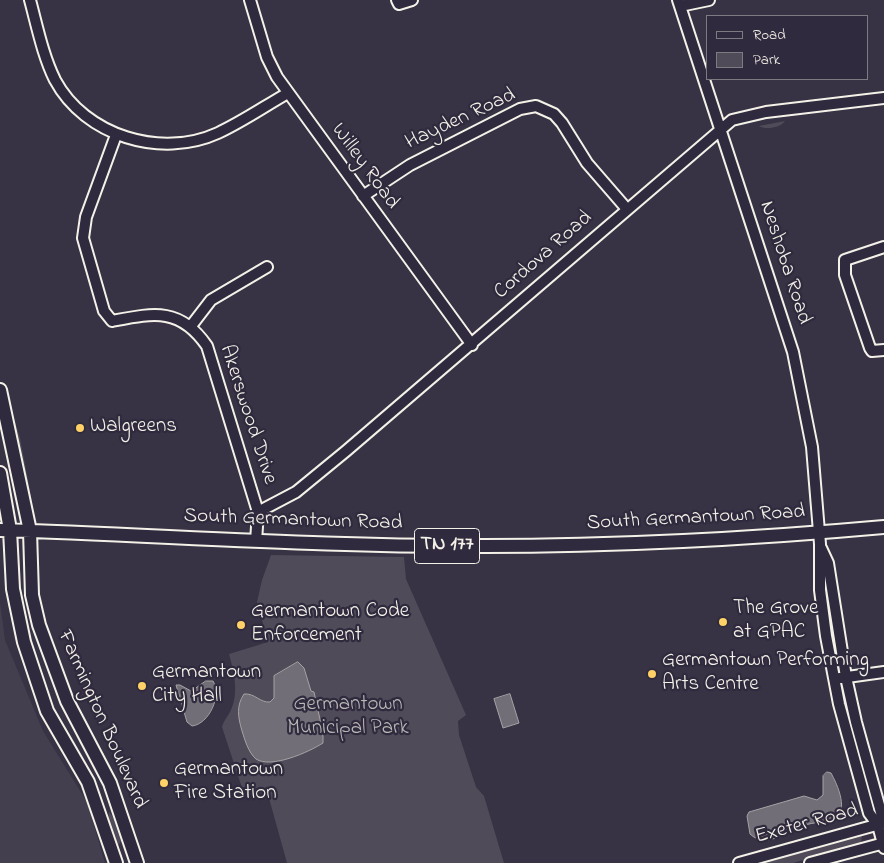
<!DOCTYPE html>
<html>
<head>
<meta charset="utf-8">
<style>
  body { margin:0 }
  #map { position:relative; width:884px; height:863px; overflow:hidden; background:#373244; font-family:"Indie Flower",sans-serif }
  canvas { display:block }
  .legend { position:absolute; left:706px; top:15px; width:162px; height:65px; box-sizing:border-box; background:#2f2a3d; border:1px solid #7e7a81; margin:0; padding:6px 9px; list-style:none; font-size:15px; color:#f4f1e8 }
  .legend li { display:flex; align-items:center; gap:10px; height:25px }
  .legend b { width:25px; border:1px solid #7e7a81 }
</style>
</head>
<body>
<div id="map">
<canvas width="884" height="863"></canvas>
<ul class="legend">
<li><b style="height:6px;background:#2f2a3d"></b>Road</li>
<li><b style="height:14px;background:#504b59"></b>Park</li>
</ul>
</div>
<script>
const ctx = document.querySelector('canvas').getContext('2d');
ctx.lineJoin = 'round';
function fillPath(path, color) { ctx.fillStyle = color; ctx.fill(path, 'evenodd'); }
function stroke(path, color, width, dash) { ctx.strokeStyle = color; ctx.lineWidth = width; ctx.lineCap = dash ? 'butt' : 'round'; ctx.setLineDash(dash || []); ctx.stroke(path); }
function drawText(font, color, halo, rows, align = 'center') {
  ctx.font = font + ' "Indie Flower",sans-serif'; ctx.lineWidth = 4.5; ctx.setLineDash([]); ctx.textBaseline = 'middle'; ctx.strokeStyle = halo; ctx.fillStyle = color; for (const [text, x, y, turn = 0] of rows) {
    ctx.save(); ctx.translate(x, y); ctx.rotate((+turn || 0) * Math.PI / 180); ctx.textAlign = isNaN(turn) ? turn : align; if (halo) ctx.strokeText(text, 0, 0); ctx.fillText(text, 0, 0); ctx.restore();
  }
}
const built = new Path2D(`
  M 0,602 L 5,640 L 43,731 L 87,802 L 105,863 L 0,863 Z`);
const green = new Path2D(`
  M 785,121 C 781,128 765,130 759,126 Z
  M 11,409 L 20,438 L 32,502 L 30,503 Z
  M 271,555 L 404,557 L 406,579 L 466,715 L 458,721 L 459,735 L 476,787 L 484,796 L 504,863 L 287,863 L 267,791 L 245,797 L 222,727 C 224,720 228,716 231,710 C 239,692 234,672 229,654 L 268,642 L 257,602 L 262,580 Z
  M 109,812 L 113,817 L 121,841 L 118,846 L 108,818 Z
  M 857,836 L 862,836 L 861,843 L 793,863 L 761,863 Z`);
const water = new Path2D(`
  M 298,662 L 304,668 L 311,691 L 314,692 L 323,733 L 323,743 C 309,752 271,769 256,759 C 248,752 245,740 242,731 C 238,717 236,706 244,694 C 255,693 260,703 270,702 L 274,698 L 274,676 Z
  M 206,681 L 213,681 C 222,696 209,724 192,726 L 187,722 L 176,685 L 180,685 L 191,691 Z
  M 510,694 L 519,723 L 503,728 L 494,699 Z
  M 827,772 L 831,773 C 837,784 845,802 840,814 C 826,824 816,821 802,826 C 786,832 766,849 750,834 L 747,816 L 749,812 L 804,796 L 817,800 L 823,795 L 823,776 Z`);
const minor = new Path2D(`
  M 30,0 C 37,26 43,56 55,80 C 85,136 161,159 218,133 C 242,122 265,106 288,93
  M 250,0 L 267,57 L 277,77 L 472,345
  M 397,0 L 399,4 L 412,0
  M 678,0 L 793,352 L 812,447 L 820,544 L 820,590 L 826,636 L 839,704 L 869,813 L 878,825 L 884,848
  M 680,6 L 709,0
  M 116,135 L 86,217 L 83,238 L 104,311 L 112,321 C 154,313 180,307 207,346 L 258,512 L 256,541
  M 363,196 L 410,165 L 520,109 L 536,106 L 554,114 L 562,123 L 587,163 L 626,208
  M 884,247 L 845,260 L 845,275 L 870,348 L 872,351 L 884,350
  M 191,326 L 211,300 L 267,267
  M 258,512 L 296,492 L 346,451 L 732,120 L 766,112 L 884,98
  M 821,548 L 828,563 L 846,677 L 856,722 L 882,816 L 878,825
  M 840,678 L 884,672
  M 739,863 L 883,823
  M 810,863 L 884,843`);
const major = new Path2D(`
  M 0,390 L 30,531 L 32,595 L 39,625 L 67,701 L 110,783 L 137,863
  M 0,473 L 10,530 L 13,589 L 24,642 L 47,711 L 88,782 L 116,863
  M 0,530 C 161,535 323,547 484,546 C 618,546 751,539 884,527`);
const markers = [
  [80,428,5,"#ffd166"],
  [723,622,5,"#ffd166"],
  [241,625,5,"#ffd166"],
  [652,674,5,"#ffd166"],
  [142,686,5,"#ffd166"],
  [164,783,5,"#ffd166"]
];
const shields = [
  [447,546,65]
];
const shieldNames = [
  ["TN 177",447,546]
];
const streetNames = [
  ["Hayden Road",461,120,-25],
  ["Willey Road",364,167,54],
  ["Cordova Road",544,256,-41],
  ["Neshoba Road",784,263,72],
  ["Akerswood Drive",247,415,72],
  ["South Germantown Road",696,519,-3],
  ["South Germantown Road",293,521,2],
  ["Farmington Boulevard",101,720,66],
  ["Exeter Road",807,825,-15]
];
const poiNames = [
  ["Walgreens",90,428],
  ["The Grove",733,610],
  ["at GPAC",733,634],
  ["Germantown Code",251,613],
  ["Enforcement",251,637],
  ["Germantown Performing",662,662],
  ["Arts Centre",662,686],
  ["Germantown",152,674],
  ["City Hall",152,698],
  ["Germantown",174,771],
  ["Fire Station",174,795]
];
const parkNames = [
  ["Germantown",348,706],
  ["Municipal Park",348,730]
];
fillPath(built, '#433f4e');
fillPath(green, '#504b59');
fillPath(water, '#726e77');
stroke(water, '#a6a2a4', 1);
stroke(minor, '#f4f1e8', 14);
stroke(major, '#f4f1e8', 16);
stroke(minor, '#2f2a3d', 10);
stroke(major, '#2f2a3d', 12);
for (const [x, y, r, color] of markers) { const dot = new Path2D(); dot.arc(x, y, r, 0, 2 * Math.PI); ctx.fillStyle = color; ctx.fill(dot); stroke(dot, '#2f2a3d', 2); }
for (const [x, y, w] of shields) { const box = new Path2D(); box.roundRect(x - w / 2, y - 17.5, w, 35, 4); ctx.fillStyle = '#2f2a3d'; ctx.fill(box); stroke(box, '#f4f1e8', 1); }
drawText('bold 20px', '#f4f1e8', null, shieldNames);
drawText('21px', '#f4f1e8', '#2f2a3d', streetNames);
drawText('21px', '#f4f1e8', '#2f2a3d', poiNames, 'left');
drawText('21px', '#bbb7b6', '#2f2a3d', parkNames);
</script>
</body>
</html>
